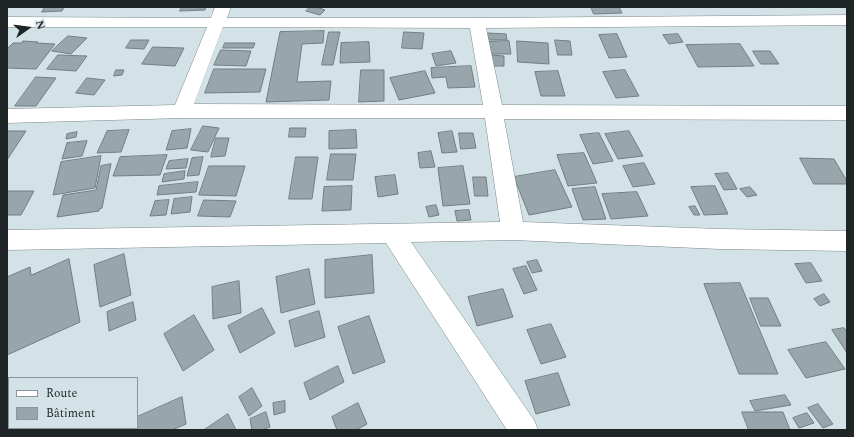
<!DOCTYPE html>
<html>
<head>
<meta charset="utf-8">
<style>
  body { margin:0 }
  #map { position:relative; width:854px; height:437px; overflow:hidden; background:#d3e2e7; font-family:Spectral,serif }
  canvas { display:block }
  .frame { position:absolute; inset:0; border:8px solid #1f2426; pointer-events:none }
  .legend { position:absolute; left:8px; top:377px; width:130px; height:52px; box-sizing:border-box; background:#d3e2e7; border:1px solid #8b969a; margin:0; padding:5px 7px; list-style:none; font-size:12px; color:#1f2426 }
  .legend li { display:flex; align-items:center; gap:8px; height:20px }
  .legend b { width:20px; border:1px solid #8b969a }
  .north { position:absolute; left:8px; top:8px; width:40px; height:40px; -webkit-text-stroke:3px #d3e2e7; paint-order:stroke; rotate:76deg; font-size:11px; font-weight:700; line-height:16px; text-align:center; color:#1f2426 }
  .north::after { content:''; display:block; margin:auto; width:14px; height:18px; background:#1f2426; clip-path:polygon(50% 0,100% 100%,50% 72%,0 100%) }
</style>
</head>
<body>
<div id="map">
<canvas width="854" height="437"></canvas>
<div class="frame"></div>
<ul class="legend">
<li><b style="height:5px;background:#fff"></b>Route</li>
<li><b style="height:11px;background:#98a6ab"></b>Bâtiment</li>
</ul>
<div class="north">N</div>
</div>
<script>
const ctx = document.querySelector('canvas').getContext('2d');
ctx.lineJoin = 'round';
function fillPath(path, color) { ctx.fillStyle = color; ctx.fill(path, 'evenodd'); }
function stroke(path, color, width, dash) { ctx.strokeStyle = color; ctx.lineWidth = width; ctx.lineCap = dash ? 'butt' : 'round'; ctx.setLineDash(dash || []); ctx.stroke(path); }
const building = new Path2D(`
  M 45,7 L 64,7 L 62,11 L 42,12 Z
  M 182,7 L 206,7 L 205,10 L 180,11 Z
  M 310,7 L 316,7 L 325,10 L 320,15 L 306,11 Z
  M 591,7 L 619,7 L 622,13 L 594,14 Z
  M 324,31 L 323,43 L 302,44 L 297,82 L 331,81 L 329,100 L 266,102 L 280,32 Z
  M 329,32 L 340,32 L 333,65 L 322,65 Z
  M 404,32 L 424,33 L 422,49 L 402,48 Z
  M 488,33 L 506,34 L 507,40 L 489,40 Z
  M 617,34 L 627,57 L 609,58 L 599,35 Z
  M 678,34 L 683,42 L 669,44 L 663,35 Z
  M 68,36 L 87,38 L 71,54 L 52,51 Z
  M 131,40 L 149,40 L 144,49 L 126,48 Z
  M 555,40 L 570,41 L 572,55 L 558,55 Z
  M 23,41 L 38,42 L 36,43 L 55,44 L 36,69 L 7,68 L 7,49 L 13,43 L 22,43 Z
  M 509,41 L 511,54 L 491,54 L 489,42 Z
  M 517,41 L 548,43 L 549,64 L 518,62 Z
  M 369,42 L 370,62 L 340,63 L 341,43 Z
  M 225,43 L 255,43 L 253,48 L 223,48 Z
  M 740,44 L 754,66 L 698,67 L 686,45 Z
  M 153,47 L 184,48 L 175,66 L 142,64 Z
  M 221,50 L 251,51 L 246,66 L 214,65 Z
  M 451,51 L 456,63 L 436,66 L 432,54 Z
  M 753,51 L 770,51 L 779,64 L 761,64 Z
  M 58,55 L 87,56 L 76,71 L 47,69 Z
  M 490,55 L 504,56 L 504,66 L 490,66 Z
  M 471,66 L 475,87 L 448,88 L 446,77 L 432,78 L 431,68 Z
  M 214,69 L 266,69 L 260,92 L 205,93 Z
  M 116,70 L 124,70 L 122,75 L 114,76 Z
  M 361,70 L 384,70 L 384,101 L 359,102 Z
  M 625,70 L 639,96 L 616,98 L 603,72 Z
  M 425,71 L 435,93 L 399,100 L 390,78 Z
  M 558,71 L 565,96 L 541,96 L 535,72 Z
  M 36,77 L 56,78 L 36,106 L 15,106 Z
  M 87,78 L 105,80 L 94,95 L 76,93 Z
  M 203,126 L 219,128 L 208,152 L 191,150 Z
  M 290,128 L 306,128 L 305,137 L 289,137 Z
  M 191,129 L 187,148 L 166,150 L 172,131 Z
  M 129,130 L 121,152 L 97,153 L 107,131 Z
  M 356,130 L 357,148 L 329,149 L 329,131 Z
  M 7,131 L 26,131 L 7,160 Z
  M 452,131 L 457,152 L 442,153 L 438,133 Z
  M 629,131 L 643,156 L 618,159 L 605,134 Z
  M 77,132 L 76,137 L 66,139 L 67,134 Z
  M 459,133 L 473,133 L 476,148 L 461,149 Z
  M 599,133 L 613,161 L 593,164 L 580,135 Z
  M 216,138 L 229,138 L 225,156 L 211,157 Z
  M 87,141 L 82,156 L 62,159 L 67,143 Z
  M 431,151 L 435,167 L 420,168 L 418,153 Z
  M 584,153 L 597,183 L 568,186 L 557,155 Z
  M 331,154 L 356,154 L 353,180 L 327,180 Z
  M 167,155 L 160,175 L 113,176 L 120,157 Z
  M 101,156 L 95,188 L 53,195 L 61,162 Z
  M 203,157 L 199,175 L 187,176 L 192,158 Z
  M 296,157 L 318,157 L 312,199 L 289,199 Z
  M 800,158 L 834,159 L 847,181 L 847,184 L 814,184 Z
  M 188,159 L 186,168 L 166,169 L 169,161 Z
  M 644,163 L 655,184 L 633,187 L 623,166 Z
  M 111,164 L 102,208 L 99,209 L 99,211 L 57,217 L 63,195 L 96,190 L 101,166 Z
  M 209,166 L 245,166 L 236,196 L 199,195 Z
  M 463,166 L 470,204 L 443,206 L 438,168 Z
  M 555,170 L 572,207 L 529,215 L 514,177 Z
  M 185,171 L 184,179 L 162,182 L 164,174 Z
  M 728,173 L 737,189 L 724,190 L 715,174 Z
  M 395,175 L 398,194 L 378,197 L 375,177 Z
  M 473,177 L 486,177 L 488,196 L 475,196 Z
  M 198,182 L 196,192 L 157,195 L 159,186 Z
  M 352,186 L 351,210 L 322,211 L 324,187 Z
  M 715,186 L 728,214 L 704,215 L 691,187 Z
  M 595,187 L 606,219 L 583,220 L 572,189 Z
  M 750,187 L 757,195 L 747,197 L 740,189 Z
  M 7,191 L 34,191 L 21,215 L 7,215 Z
  M 637,192 L 648,216 L 611,219 L 602,194 Z
  M 192,197 L 190,212 L 171,214 L 174,199 Z
  M 169,200 L 166,215 L 150,216 L 155,201 Z
  M 204,200 L 236,201 L 230,217 L 198,216 Z
  M 436,205 L 439,215 L 429,217 L 426,207 Z
  M 695,206 L 700,215 L 694,215 L 689,207 Z
  M 469,210 L 471,220 L 457,221 L 455,211 Z
  M 124,254 L 131,295 L 100,307 L 94,265 Z
  M 372,255 L 374,293 L 325,298 L 325,260 Z
  M 69,259 L 80,322 L 7,355 L 7,277 L 30,267 L 31,275 Z
  M 537,260 L 542,271 L 532,273 L 527,262 Z
  M 811,263 L 822,281 L 806,283 L 795,264 Z
  M 526,266 L 537,290 L 524,294 L 513,269 Z
  M 309,269 L 315,304 L 281,313 L 276,277 Z
  M 239,281 L 241,313 L 213,319 L 212,287 Z
  M 740,283 L 778,374 L 739,374 L 704,284 Z
  M 503,289 L 513,317 L 477,326 L 468,297 Z
  M 824,294 L 830,302 L 820,306 L 814,299 Z
  M 750,298 L 768,298 L 781,326 L 761,326 Z
  M 133,302 L 136,320 L 109,331 L 107,312 Z
  M 262,308 L 275,333 L 240,353 L 228,326 Z
  M 319,311 L 325,337 L 295,347 L 289,321 Z
  M 194,315 L 214,350 L 183,371 L 164,334 Z
  M 369,316 L 385,362 L 353,374 L 338,327 Z
  M 551,324 L 566,357 L 541,364 L 527,330 Z
  M 844,328 L 847,332 L 847,353 L 832,330 Z
  M 826,342 L 845,369 L 806,378 L 788,350 Z
  M 338,366 L 344,382 L 310,400 L 304,383 Z
  M 558,373 L 570,405 L 536,414 L 525,381 Z
  M 252,388 L 262,406 L 249,416 L 239,397 Z
  M 785,395 L 791,405 L 755,411 L 750,401 Z
  M 182,397 L 186,424 L 172,430 L 135,430 L 135,428 L 137,428 L 137,417 Z
  M 285,401 L 285,412 L 274,415 L 273,403 Z
  M 358,403 L 367,424 L 356,430 L 337,430 L 332,417 Z
  M 818,404 L 833,424 L 823,428 L 808,408 Z
  M 266,412 L 270,427 L 262,430 L 252,430 L 250,419 Z
  M 742,412 L 783,412 L 790,430 L 749,430 Z
  M 807,413 L 814,423 L 799,428 L 793,418 Z
  M 228,414 L 236,430 L 204,430 Z`);
const street = new Path2D(`
  M 215,7 L 231,7 L 227,18 L 477,18 L 847,15 L 847,25 L 486,28 L 502,105 L 847,106 L 847,120 L 504,119 L 523,222 L 720,229 L 847,231 L 847,251 L 720,249 L 513,240 L 411,242 L 534,420 L 538,430 L 507,430 L 386,243 L 7,250 L 7,230 L 500,222 L 485,118 L 182,118 L 7,123 L 7,109 L 175,105 L 207,27 L 7,27 L 7,17 L 211,18 ZM 223,27 L 470,28 L 483,105 L 194,104 Z`);
fillPath(building, '#98a6ab');
stroke(building, '#717e82', 1);
stroke(street, '#7b888c', 1);
fillPath(street, '#fff');
</script>
</body>
</html>
